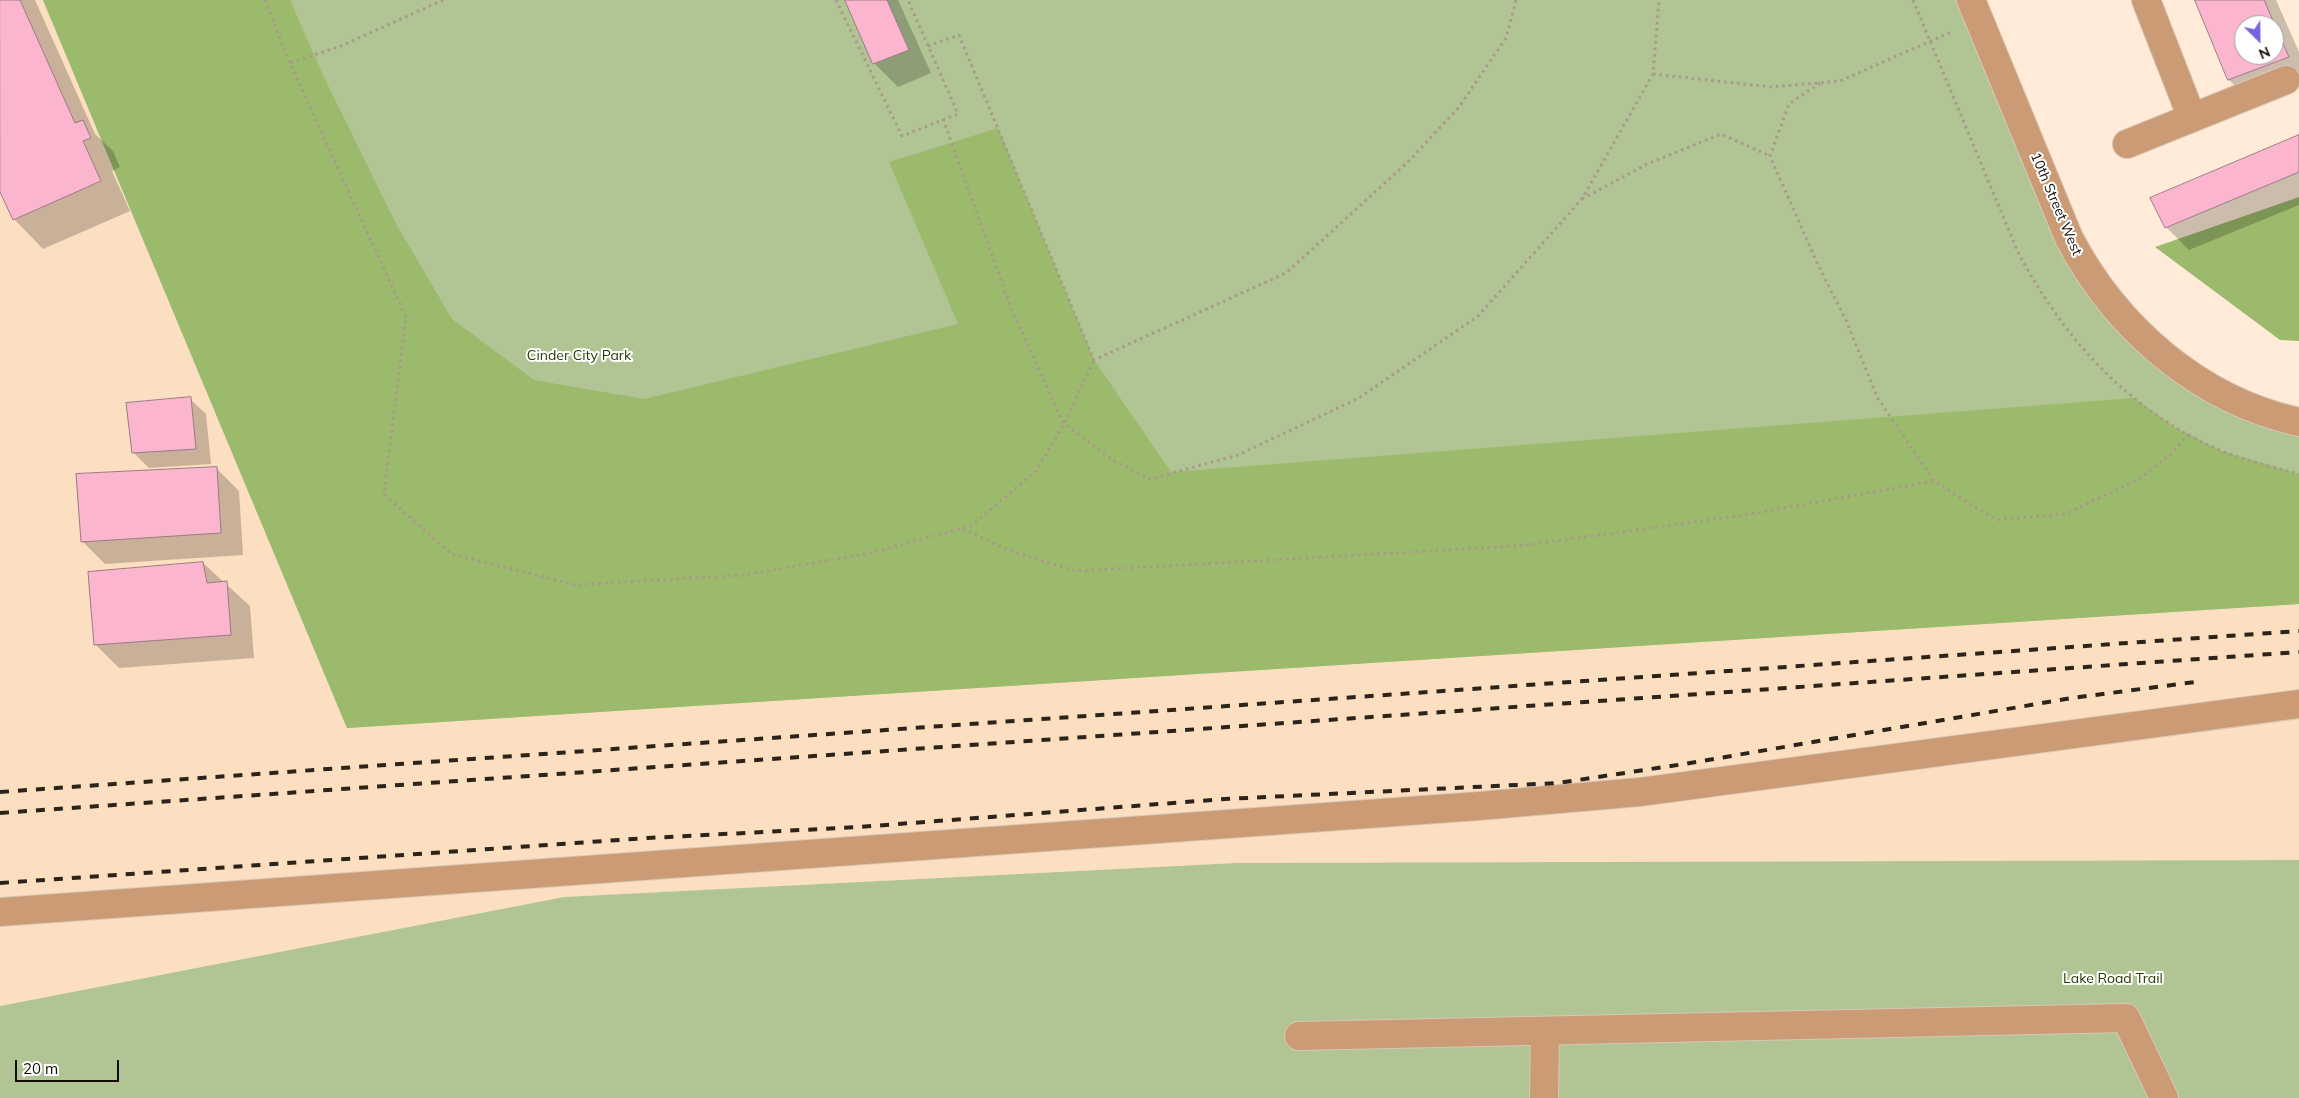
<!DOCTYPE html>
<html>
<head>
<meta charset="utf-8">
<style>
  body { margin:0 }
  #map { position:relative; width:2299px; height:1098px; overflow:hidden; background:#ffebd8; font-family:Mulish,sans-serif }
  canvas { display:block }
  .north { position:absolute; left:2234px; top:15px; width:50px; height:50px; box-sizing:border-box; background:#fff; border:1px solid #a19d9b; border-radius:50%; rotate:157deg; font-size:14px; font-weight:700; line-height:20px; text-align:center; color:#130b04 }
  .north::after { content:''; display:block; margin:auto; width:18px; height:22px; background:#7663de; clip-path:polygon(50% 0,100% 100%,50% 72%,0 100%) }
  .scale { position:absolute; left:15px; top:1060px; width:104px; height:22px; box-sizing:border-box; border:2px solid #130b04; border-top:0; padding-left:6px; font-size:15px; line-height:18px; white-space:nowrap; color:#130b04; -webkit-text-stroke:4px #fff; paint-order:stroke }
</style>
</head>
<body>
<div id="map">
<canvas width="2299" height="1098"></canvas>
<div class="north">N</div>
<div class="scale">20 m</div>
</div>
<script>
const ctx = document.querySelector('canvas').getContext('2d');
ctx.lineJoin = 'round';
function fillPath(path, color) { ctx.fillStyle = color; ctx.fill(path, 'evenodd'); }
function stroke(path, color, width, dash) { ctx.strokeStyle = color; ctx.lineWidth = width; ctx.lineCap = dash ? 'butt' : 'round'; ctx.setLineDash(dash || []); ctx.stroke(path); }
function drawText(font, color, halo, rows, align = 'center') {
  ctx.font = font + ' Mulish,sans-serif'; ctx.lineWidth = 4; ctx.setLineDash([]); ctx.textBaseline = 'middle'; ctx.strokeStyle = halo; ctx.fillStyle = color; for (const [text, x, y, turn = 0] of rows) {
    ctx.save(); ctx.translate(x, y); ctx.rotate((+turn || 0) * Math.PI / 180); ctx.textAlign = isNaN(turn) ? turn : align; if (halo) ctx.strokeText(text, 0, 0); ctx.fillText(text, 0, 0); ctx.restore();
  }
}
const built = new Path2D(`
  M 0,0 L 43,0 L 347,728 L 2299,604 L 2299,860 L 1236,863 L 564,897 L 0,1006 Z`);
const green = new Path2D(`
  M 43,0 L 1971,0 L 2069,238 L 2153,346 L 2299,418 L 2299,604 L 347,728 Z
  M 2299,860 L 2299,1098 L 0,1098 L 0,1006 L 564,897 L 1236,863 Z`);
const forest = new Path2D(`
  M 43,0 L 290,0 L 322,73 L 395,222 L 452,319 L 534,380 L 644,399 L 958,324 L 889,162 L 998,128 L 1094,360 L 1171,472 L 2134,398 L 2174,427 L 2222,451 L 2299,474 L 2299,604 L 347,728 Z
  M 2299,197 L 2299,341 L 2280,340 L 2155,247 Z`);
const shadow = new Path2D(`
  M 0,0 L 35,0 L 95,134 L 113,151 L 120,167 L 112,171 L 130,211 L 43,249 L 14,219 L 0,189 Z
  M 846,0 L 898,0 L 931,73 L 898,87 L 874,63 Z
  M 2196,0 L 2276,0 L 2299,52 L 2299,85 L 2252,103 L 2229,80 ZM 2244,25 L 2274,25 L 2274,55 L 2244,55 Z
  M 2299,136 L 2299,205 L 2189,250 L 2166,227 Z
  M 190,399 L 206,414 L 211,464 L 149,468 L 133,452 Z
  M 216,468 L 239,491 L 243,555 L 105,564 L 82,541 Z
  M 203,563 L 250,606 L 254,658 L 119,668 L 96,645 Z`);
const building = new Path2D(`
  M 0,0 L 20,0 L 75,123 L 83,120 L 91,138 L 83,141 L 101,181 L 13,220 L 0,192 Z
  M 845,0 L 887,0 L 909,50 L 873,64 Z
  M 2195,0 L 2264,0 L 2289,57 L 2228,80 ZM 2244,25 L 2274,25 L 2274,55 L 2244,55 Z
  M 2299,135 L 2299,172 L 2165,228 L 2150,198 Z
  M 191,397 L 196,449 L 132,453 L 126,403 Z
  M 217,467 L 221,533 L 81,542 L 76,474 Z
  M 203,562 L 207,583 L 227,581 L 231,635 L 94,645 L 88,572 Z`);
const path = new Path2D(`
  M 265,0 L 290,63
  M 443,0 L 341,46 L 290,63 L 406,317 L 384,494 L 451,554 L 576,585 L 744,575 L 870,553 L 971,526 L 1036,471 L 1064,424 L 1094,360
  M 836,0 L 902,136 L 958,114 L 908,0
  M 1913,0 L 2017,250 C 2062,337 2130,413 2222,451 C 2247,461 2274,467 2299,474
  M 928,46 L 959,35 L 1094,360 L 1286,273 L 1408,162 L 1459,107 L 1506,38 L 1516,0
  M 1653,74 L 1771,87 L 1840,81 L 1951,32
  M 1820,83 L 1789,104 L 1770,156 L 1818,265 L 1846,320 L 1877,397 L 1934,481 L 1996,520 L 2065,514 L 2138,480 L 2171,454 L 2189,434
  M 943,119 L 1011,308 L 1064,424 L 1116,462 L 1150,479 L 1238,455 L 1359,398 L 1478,316 L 1582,199 L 1653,74 L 1659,0
  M 1582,199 L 1647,164 L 1721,134 L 1770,156
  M 963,529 L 1008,550 L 1076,571 L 1518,546 L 1745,515 L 1934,481`);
const minor = new Path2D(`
  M 1971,0 L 2069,238 C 2116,328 2199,400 2299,422
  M 2146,0 L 2192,118
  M 2127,144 L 2286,80
  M 0,912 L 1479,806 L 1640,792 L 2299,704
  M 1299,1036 L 2126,1018 L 2164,1098
  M 1544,1098 L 1545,1031`);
const rail = new Path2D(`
  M 0,792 L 2299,631
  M 0,813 L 2299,652
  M 0,883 L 648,838 L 859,827 L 1225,799 L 1558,783 L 1684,764 L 2072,698 L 2195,682`);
const streetNames = [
  ["10th Street West",2056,204,67]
];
const parkNames = [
  ["Cinder City Park",579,356],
  ["Lake Road Trail",2113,979]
];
fillPath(built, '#fcdec0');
fillPath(green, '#b1c594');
fillPath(forest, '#9cba6b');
fillPath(shadow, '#0003');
fillPath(building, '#fbb5cf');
stroke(building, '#9a7b86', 1);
stroke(minor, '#d9c7b6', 30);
stroke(path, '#a9998b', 3, [2.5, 4]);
stroke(minor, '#ca9b75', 28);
stroke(rail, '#2c231a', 4, [9, 9]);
drawText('14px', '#130b04', '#fff', streetNames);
drawText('14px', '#283900', '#fff', parkNames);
</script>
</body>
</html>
